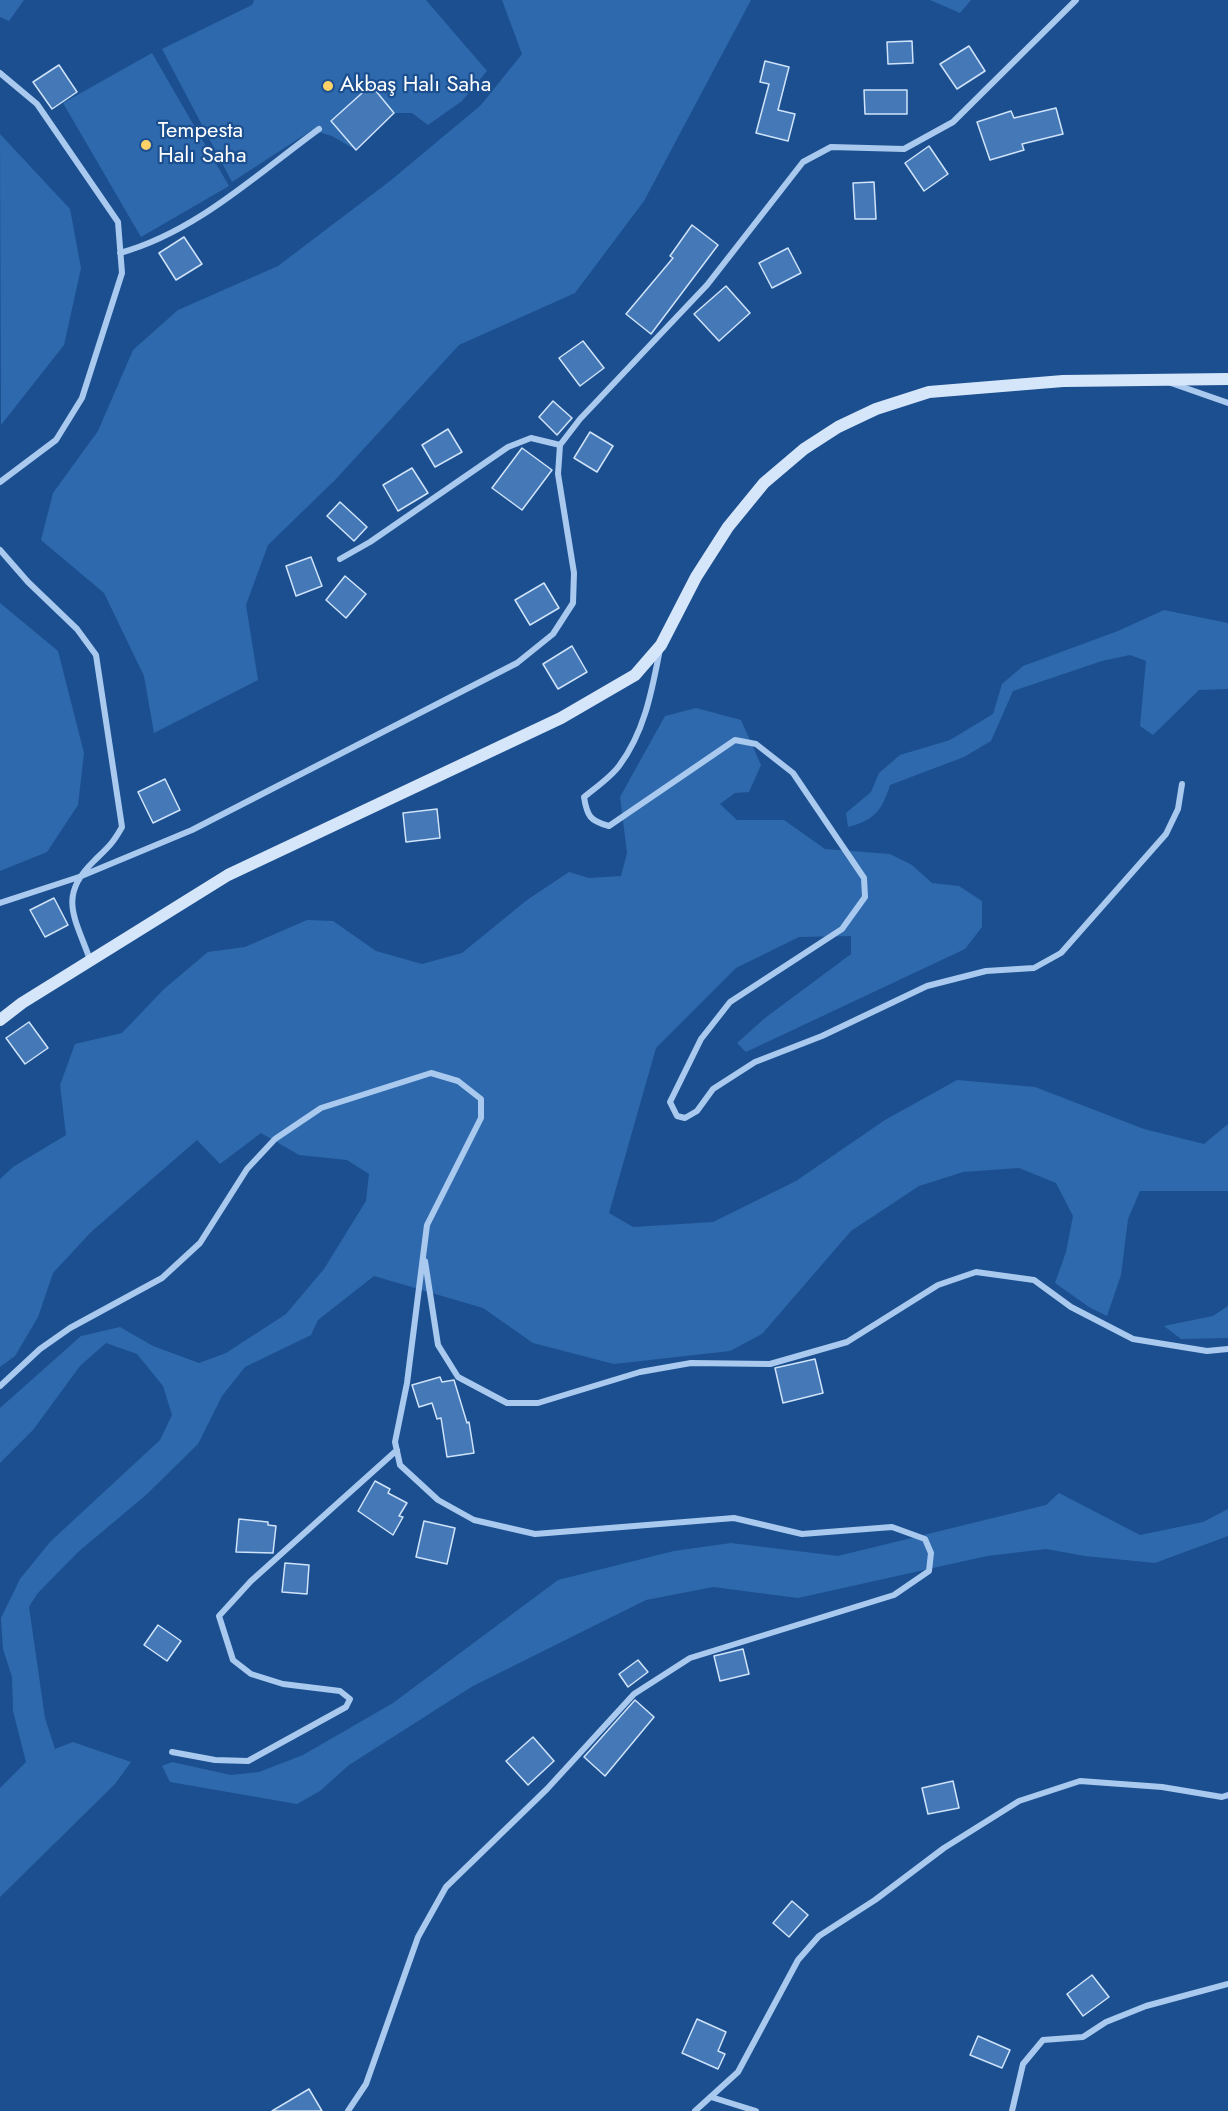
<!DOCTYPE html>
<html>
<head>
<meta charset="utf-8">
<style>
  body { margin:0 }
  canvas { display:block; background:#1b4f8f }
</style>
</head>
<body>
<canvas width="1228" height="2111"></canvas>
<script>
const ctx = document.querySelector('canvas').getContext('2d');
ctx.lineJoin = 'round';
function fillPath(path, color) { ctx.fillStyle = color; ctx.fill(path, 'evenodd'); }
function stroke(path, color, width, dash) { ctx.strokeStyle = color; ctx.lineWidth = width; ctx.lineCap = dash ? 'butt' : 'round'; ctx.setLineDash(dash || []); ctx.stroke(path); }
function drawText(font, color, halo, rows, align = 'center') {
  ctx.font = font + ' Jost,sans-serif'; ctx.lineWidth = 4.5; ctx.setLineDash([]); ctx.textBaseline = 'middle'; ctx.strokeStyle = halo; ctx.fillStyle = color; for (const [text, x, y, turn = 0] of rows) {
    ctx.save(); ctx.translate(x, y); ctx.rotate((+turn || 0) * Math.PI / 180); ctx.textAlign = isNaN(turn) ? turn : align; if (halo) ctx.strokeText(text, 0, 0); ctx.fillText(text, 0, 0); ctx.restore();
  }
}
const green = new Path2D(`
  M 0,0 L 24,0 L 9,21 L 0,17 Z
  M 254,0 L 426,0 L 487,71 L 462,101 L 428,125 L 412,113 L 394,113 L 356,150 L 332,136 L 312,130 L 232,182 L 162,49 L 252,5 Z
  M 502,0 L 751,0 L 644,201 L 575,293 L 459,345 L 335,480 L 268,545 L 246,605 L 258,680 L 154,733 L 144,676 L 104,593 L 41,540 L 53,493 L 98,431 L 133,350 L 178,310 L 278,266 L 390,181 L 481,105 L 522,54 Z
  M 930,0 L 971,0 L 960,13 Z
  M 152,53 L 229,186 L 141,237 L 63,103 Z
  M 0,134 L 70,209 L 81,268 L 64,345 L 1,425 Z
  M 0,603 L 58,651 L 84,753 L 78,805 L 47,852 L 0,871 Z
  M 1164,610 L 1228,623 L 1228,689 L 1199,690 L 1153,735 L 1140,726 L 1146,661 L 1130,655 L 1102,661 L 1013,691 L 991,741 L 964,757 L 890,785 C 882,810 875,820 848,827 L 846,813 L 871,792 L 879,773 L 900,755 L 950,740 L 993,714 L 1002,684 L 1023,666 L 1118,631 Z
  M 696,708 L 741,720 L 761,765 L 749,792 L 735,793 L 720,804 L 737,820 L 784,820 L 825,849 L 890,854 L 912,865 L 932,883 L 959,886 L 982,901 L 982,927 L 965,949 L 746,1052 L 737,1043 L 765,1018 L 851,954 L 851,936 L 799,937 L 736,968 L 656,1048 L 609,1213 L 633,1227 L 713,1222 L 796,1181 L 885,1120 L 957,1080 L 1035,1087 L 1144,1129 L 1204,1144 L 1228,1124 L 1228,1191 L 1140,1191 L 1128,1219 L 1121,1275 L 1107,1316 L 1089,1307 L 1055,1283 L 1066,1252 L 1073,1216 L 1056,1183 L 1019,1168 L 963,1172 L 919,1186 L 851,1231 L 762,1334 L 730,1351 L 614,1364 L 533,1343 L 483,1308 L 374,1276 L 318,1320 L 311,1335 L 245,1367 L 222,1396 L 198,1444 L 146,1495 L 78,1552 L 37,1594 L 29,1607 L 45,1718 L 55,1749 L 73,1742 L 131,1762 L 115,1784 L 0,1897 L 0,1788 L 26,1762 L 13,1711 L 12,1677 L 3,1649 L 1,1618 L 20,1579 L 50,1542 L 160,1440 L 172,1415 L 163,1386 L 137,1354 L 106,1343 L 80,1366 L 33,1430 L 0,1463 L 0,1408 L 81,1336 L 120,1327 L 153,1346 L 199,1363 L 226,1353 L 286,1314 L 324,1269 L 366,1201 L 369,1174 L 347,1160 L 299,1155 L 261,1133 L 220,1164 L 197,1140 L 91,1232 L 53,1273 L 38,1317 L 15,1356 L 0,1367 L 0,1179 L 13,1167 L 66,1135 L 60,1085 L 75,1044 L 122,1033 L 164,989 L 208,952 L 245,947 L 307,920 L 333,921 L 376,951 L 422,964 L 462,953 L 527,900 L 569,872 L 589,878 L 621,876 L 627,853 L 620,797 L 665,716 Z
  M 1228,1306 L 1228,1338 L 1181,1339 L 1164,1326 L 1213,1316 Z
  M 1059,1493 L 1140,1535 L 1203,1522 L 1228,1509 L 1228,1536 L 1155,1563 L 1085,1556 L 1046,1549 L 987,1556 L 798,1598 L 713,1587 L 646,1600 L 473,1686 L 349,1765 L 320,1791 L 297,1804 L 170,1782 L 162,1766 L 172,1762 L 231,1775 L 259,1772 L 303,1755 L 393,1703 L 558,1580 L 674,1551 L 731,1543 L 838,1556 L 1046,1505 Z`);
const building = new Path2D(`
  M 912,41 L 913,63 L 888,64 L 887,42 Z
  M 969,46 L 985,71 L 957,89 L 940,64 Z
  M 765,61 L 789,67 L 778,110 L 795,114 L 788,141 L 756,133 L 769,84 L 760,82 Z
  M 59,65 L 77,92 L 52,109 L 33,82 Z
  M 371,85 L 394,113 L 356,150 L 331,121 Z
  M 864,90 L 907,90 L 907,114 L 865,114 Z
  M 1056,108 L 1063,134 L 1022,144 L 1024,150 L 990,160 L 977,122 L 1011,111 L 1014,118 Z
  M 929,146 L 948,174 L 924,191 L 905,163 Z
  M 874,182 L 876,219 L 855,219 L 853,183 Z
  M 692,225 L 718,245 L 651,334 L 626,314 L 673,258 L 670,256 Z
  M 184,237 L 202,264 L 176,280 L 159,253 Z
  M 788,248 L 801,273 L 772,288 L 759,263 Z
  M 726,286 L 750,313 L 719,341 L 694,314 Z
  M 583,341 L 604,368 L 580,386 L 559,358 Z
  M 553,401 L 572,418 L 557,435 L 539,417 Z
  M 448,429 L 462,452 L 435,467 L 422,445 Z
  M 590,432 L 613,446 L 597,472 L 574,458 Z
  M 522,448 L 552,470 L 522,510 L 492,488 Z
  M 412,468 L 428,493 L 398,511 L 383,485 Z
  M 340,502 L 367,527 L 354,541 L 327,516 Z
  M 311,557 L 322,586 L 296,596 L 286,566 Z
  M 345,576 L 366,594 L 346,618 L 326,600 Z
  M 544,583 L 559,608 L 530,625 L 515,600 Z
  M 572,646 L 587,672 L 558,689 L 543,664 Z
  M 165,779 L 180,810 L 153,823 L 138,792 Z
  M 437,809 L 440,838 L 406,842 L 403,813 Z
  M 54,898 L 68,925 L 45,937 L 30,910 Z
  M 29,1022 L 48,1048 L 25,1064 L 6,1038 Z
  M 815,1359 L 823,1393 L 783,1403 L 775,1368 Z
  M 440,1377 L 442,1382 L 454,1380 L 467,1423 L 469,1422 L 474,1453 L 447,1457 L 441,1418 L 437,1419 L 432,1403 L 419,1407 L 412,1385 Z
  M 375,1481 L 390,1489 L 388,1493 L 407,1503 L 399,1516 L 403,1517 L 393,1535 L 358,1511 Z
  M 239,1519 L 268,1522 L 268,1525 L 276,1526 L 273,1553 L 236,1552 Z
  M 424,1521 L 455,1528 L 447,1564 L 416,1557 Z
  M 285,1563 L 309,1565 L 307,1594 L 282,1592 Z
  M 158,1625 L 181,1641 L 167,1661 L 144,1645 Z
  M 743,1649 L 749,1674 L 720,1681 L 714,1656 Z
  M 638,1660 L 648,1672 L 628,1687 L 619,1674 Z
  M 635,1700 L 654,1717 L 605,1776 L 584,1757 Z
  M 533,1737 L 554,1761 L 528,1785 L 506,1761 Z
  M 953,1781 L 959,1808 L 928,1814 L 922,1788 Z
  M 792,1901 L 808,1915 L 789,1937 L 773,1923 Z
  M 1092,1975 L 1109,1997 L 1083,2016 L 1067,1994 Z
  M 697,2019 L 726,2032 L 718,2051 L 725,2054 L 718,2069 L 682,2053 Z
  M 978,2036 L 1010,2050 L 1002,2068 L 970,2055 Z
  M 309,2089 L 322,2111 L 272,2111 Z`);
const street = new Path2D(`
  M 0,73 L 37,104 L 118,222 L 122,273 L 82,398 L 56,440 L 0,482
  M 120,253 C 196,232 257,174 319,129
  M 1171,383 L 1228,403
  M 0,550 L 28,582 L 77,629 L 96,655 L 122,827 C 112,845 107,848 93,862 C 57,897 76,919 90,960
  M 340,559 L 370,542 L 508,447 L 531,438 L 560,445
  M 660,649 C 652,690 645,731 619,766 C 610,778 595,788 584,797 C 587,816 590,821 609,826 L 735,740 L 756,744 L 793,773 L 864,878 L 865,897 L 842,929 L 730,1002 L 701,1039 L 670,1102 L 677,1116 L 685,1118 L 697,1111 L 713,1089 L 755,1062 L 822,1036 L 927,986 L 986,971 L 1034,968 L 1061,953 L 1166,834 L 1178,809 L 1182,784
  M 0,903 L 79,877 L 192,830 L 517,663 L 553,634 L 573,603 L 574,573 L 558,474 L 560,445 L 580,419 L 707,285 L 803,162 L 831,147 L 904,149 L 953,122 L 1076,0
  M 425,1261 L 438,1345 L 458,1377 L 507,1403 L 538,1403 L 640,1372 L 691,1363 L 770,1364 L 847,1342 L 938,1285 L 976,1272 L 1034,1280 L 1071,1307 L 1133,1339 L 1207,1351 L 1228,1349
  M 0,1386 L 40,1349 L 70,1328 L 162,1278 L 200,1243 L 247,1169 L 275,1139 L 321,1108 L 431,1073 L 458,1081 L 481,1099 L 481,1118 L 427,1225 L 407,1383 L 395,1442 L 400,1465 L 438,1500 L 474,1520 L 535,1534 L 734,1518 L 802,1534 L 892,1527 L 925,1539 L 931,1553 L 929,1571 L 894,1595 L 690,1658 L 634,1694 L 547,1789 L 446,1887 L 418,1937 L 366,2084 L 348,2111
  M 172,1752 L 215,1760 L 248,1761 L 346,1707 L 350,1699 L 340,1691 L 283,1684 L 251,1674 L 233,1660 L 219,1616 L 251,1581 L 397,1450
  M 711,2097 L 756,2111
  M 695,2111 L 738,2072 L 798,1960 L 819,1936 L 875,1900 L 944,1848 L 1019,1801 L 1080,1781 L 1162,1787 L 1222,1797 L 1228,1795
  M 1012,2111 L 1023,2064 L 1043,2040 L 1083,2037 L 1106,2022 L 1146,2006 L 1228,1984`);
const secondary = new Path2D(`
  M 0,1020 L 22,1003 L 228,875 L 561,718 L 635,675 L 661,645 L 696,577 L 728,527 L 764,483 L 804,449 L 838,427 L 876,409 L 929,392 L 1063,381 L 1228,379`);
const markers = [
  [328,86,6,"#ffd166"],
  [146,145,6,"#ffd166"]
];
const poiNames = [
  ["Akbaş Halı Saha",340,86],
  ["Tempesta",158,132],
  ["Halı Saha",158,157]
];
fillPath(green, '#2e69ad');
fillPath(building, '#4478b7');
stroke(building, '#cfe3fa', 1.5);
stroke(street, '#a9c9ee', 6);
stroke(secondary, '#d6e6fa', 12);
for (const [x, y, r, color] of markers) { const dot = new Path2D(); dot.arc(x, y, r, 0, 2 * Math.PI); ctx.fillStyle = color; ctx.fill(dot); stroke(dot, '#1b4f8f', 2); }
drawText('22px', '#fff', '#1b4f8f', poiNames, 'left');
</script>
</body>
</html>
